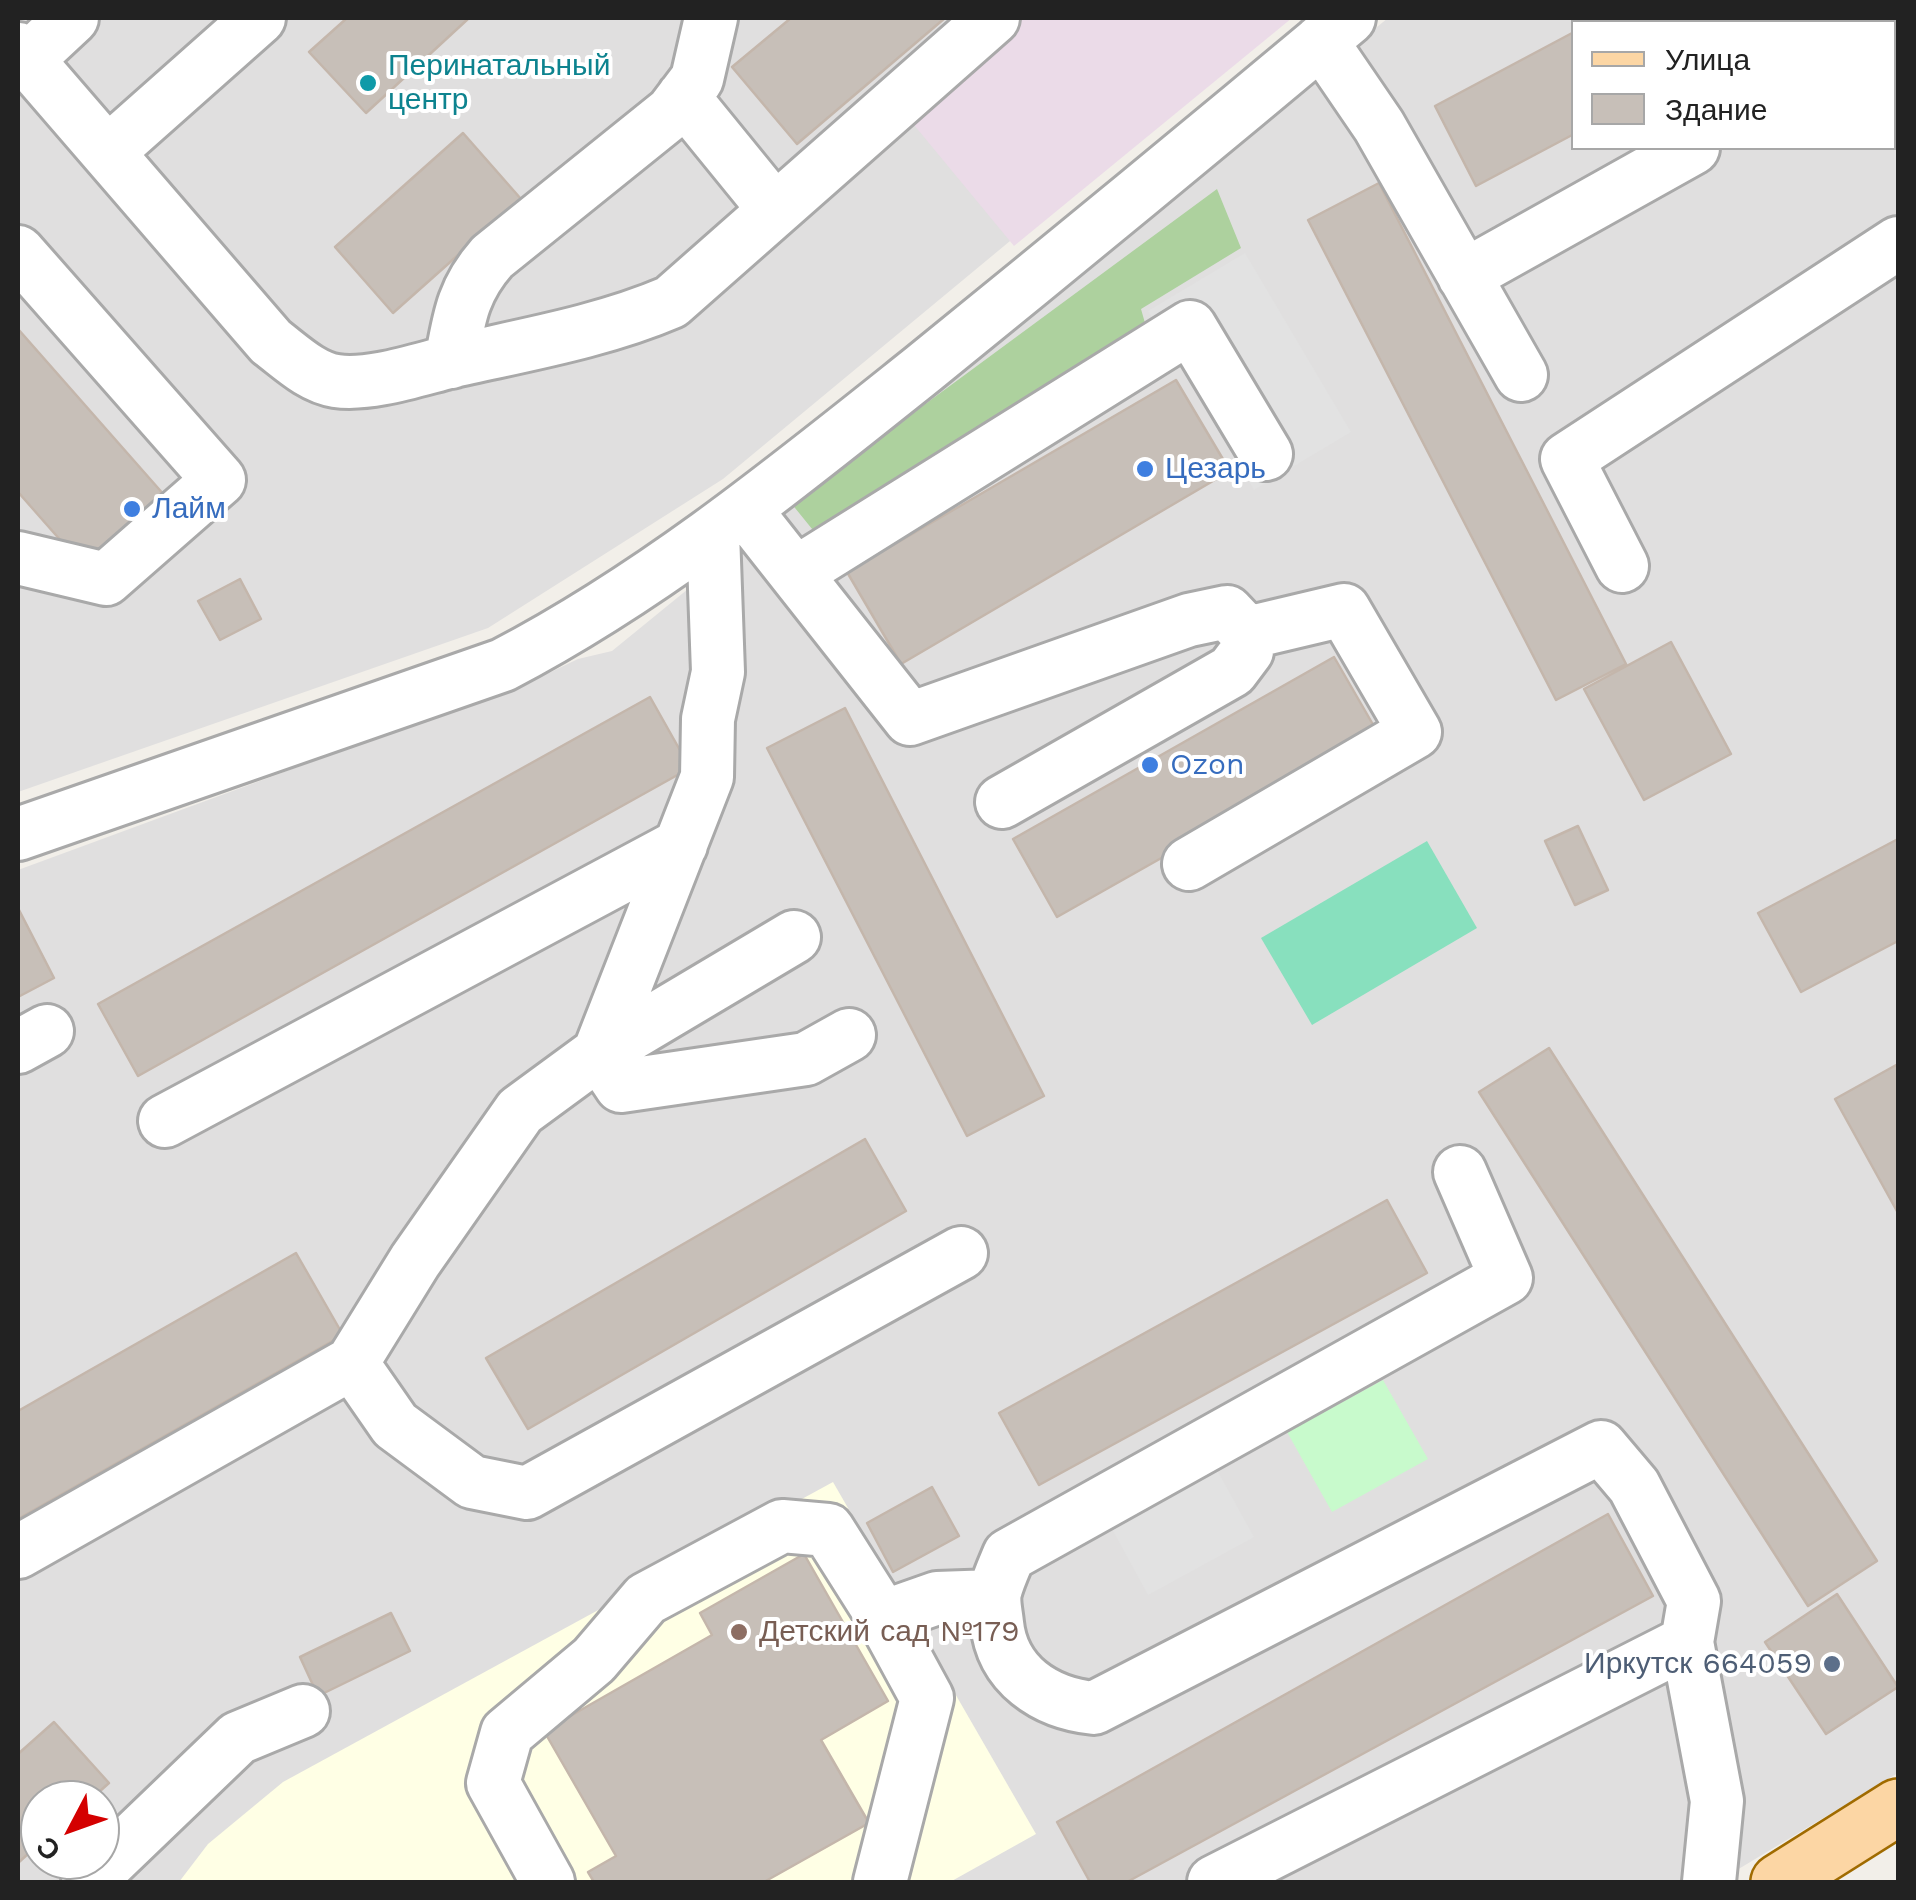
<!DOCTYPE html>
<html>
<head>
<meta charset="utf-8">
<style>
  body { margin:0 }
  #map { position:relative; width:1916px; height:1900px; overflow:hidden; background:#f2efe9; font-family:"Work Sans",sans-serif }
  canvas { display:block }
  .frame { position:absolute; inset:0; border:20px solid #222; pointer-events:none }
  .legend { position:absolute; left:1571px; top:20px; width:325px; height:130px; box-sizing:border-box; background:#fff; border:2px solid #a7a7a7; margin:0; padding:12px 18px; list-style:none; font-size:30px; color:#222 }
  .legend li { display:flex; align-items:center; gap:20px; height:50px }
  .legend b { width:50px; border:2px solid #a7a7a7 }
  .north { position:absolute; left:20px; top:1780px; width:100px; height:100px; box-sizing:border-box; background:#fff; border:2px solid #a7a7a7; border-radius:50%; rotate:229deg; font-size:28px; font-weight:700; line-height:40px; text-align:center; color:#222 }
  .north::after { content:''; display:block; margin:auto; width:35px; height:45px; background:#d40000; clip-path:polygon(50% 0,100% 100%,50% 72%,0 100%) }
</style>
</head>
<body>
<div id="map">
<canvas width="1916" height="1900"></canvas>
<div class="frame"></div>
<ul class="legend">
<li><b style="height:12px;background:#fcd6a4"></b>Улица</li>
<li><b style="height:28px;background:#c7bfb8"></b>Здание</li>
</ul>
<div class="north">С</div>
</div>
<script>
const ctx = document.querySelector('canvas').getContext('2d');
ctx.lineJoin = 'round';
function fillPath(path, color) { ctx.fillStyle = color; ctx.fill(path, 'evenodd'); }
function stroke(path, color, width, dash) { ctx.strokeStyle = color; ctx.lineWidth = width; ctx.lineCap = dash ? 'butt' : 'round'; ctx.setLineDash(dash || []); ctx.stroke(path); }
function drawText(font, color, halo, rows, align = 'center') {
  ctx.font = font + ' "Work Sans",sans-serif'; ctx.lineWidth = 8; ctx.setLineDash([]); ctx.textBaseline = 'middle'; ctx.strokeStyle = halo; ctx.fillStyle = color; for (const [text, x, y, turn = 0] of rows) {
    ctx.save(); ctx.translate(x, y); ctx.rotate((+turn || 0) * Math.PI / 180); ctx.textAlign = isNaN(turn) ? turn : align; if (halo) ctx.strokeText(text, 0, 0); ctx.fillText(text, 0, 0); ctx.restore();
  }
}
const residential = new Path2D(`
  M 18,18 L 1279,18 L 723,479 L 488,628 L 18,792 Z
  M 1388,18 L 1898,18 L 1898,1773 L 1717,1882 L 18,1882 L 18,870 L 534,680 L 578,659 L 612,651 ZM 1574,22 L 1894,22 L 1894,148 L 1574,148 ZM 40,1800 L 100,1800 L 100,1860 L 40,1860 Z`);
const industrial = new Path2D(`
  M 1009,18 L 1292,18 L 1014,246 L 900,108 Z`);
const education = new Path2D(`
  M 833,1482 L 1036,1834 L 950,1882 L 179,1882 L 208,1844 L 283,1782 Z`);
const forest = new Path2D(`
  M 1217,189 L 1241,248 L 1141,309 L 1145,323 L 821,540 L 791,503 Z`);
const park = new Path2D(`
  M 1383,1380 L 1428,1459 L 1332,1512 L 1287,1432 Z`);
const pitch = new Path2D(`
  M 1427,841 L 1477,928 L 1312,1025 L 1261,938 Z`);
const parking = new Path2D(`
  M 1245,253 L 1351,432 L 1254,490 L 1148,311 Z
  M 1217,1470 L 1254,1537 L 1148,1595 L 1111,1527 Z`);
const building = new Path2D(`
  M 347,18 L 469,18 L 366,113 L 309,52 Z
  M 791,18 L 945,18 L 797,144 L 732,67 Z
  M 1601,18 L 1793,18 L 1783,22 L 1592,22 Z
  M 1574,32 L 1574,134 L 1476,186 L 1435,106 Z
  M 463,133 L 521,199 L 393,313 L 335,247 Z
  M 1379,183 L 1626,664 L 1556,700 L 1308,220 Z
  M 18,329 L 165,496 L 84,567 L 18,492 Z
  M 1176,380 L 1230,471 L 901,664 L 847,572 Z
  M 240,579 L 261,619 L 220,640 L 198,601 Z
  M 1671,642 L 1731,754 L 1644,800 L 1584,689 Z
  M 1334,657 L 1379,735 L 1057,917 L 1013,839 Z
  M 650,697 L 690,768 L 138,1076 L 98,1004 Z
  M 845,708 L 1044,1096 L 967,1136 L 767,748 Z
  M 1578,826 L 1608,890 L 1575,905 L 1545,841 Z
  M 1898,839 L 1898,941 L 1801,992 L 1758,913 Z
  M 18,908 L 54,978 L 18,997 Z
  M 1549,1048 L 1877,1561 L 1808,1606 L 1479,1092 Z
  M 1898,1064 L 1898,1213 L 1835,1099 Z
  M 865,1139 L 906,1211 L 528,1429 L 486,1358 Z
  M 1387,1200 L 1427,1273 L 1039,1485 L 999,1413 Z
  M 296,1253 L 343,1335 L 18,1519 L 18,1411 Z
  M 932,1487 L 959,1536 L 893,1572 L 867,1523 Z
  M 1608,1514 L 1653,1596 L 1127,1882 L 1090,1882 L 1057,1822 Z
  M 804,1554 L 888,1701 L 821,1740 L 869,1823 L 764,1882 L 594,1882 L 588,1872 L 616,1856 L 544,1731 L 712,1635 L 700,1613 Z
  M 1837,1594 L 1898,1687 L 1826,1734 L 1765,1642 Z
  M 391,1613 L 410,1651 L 318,1696 L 300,1657 Z
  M 54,1722 L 109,1783 L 90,1800 L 40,1800 L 40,1843 L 18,1863 L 18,1754 Z`);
const minor = new Path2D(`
  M 1894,37 L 1898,34
  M 1321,41 L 1379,126 L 1521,375
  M 18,49 L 271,342 C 291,357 311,377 336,381 C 369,386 417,370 449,362 C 523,345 601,332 671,302 L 993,18
  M 27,60 L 72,18
  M 683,97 L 775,210
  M 108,152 L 259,18
  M 18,252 L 219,480 L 106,579 L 18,558
  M 1464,276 L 1693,148
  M 451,362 C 459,319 462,291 492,257 L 672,112 L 697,79 L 711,18
  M 746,511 L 910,719 L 1189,620 L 1227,612 L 1247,633 L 1247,651 L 1232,671 L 1002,802
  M 1622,566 L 1567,459 L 1898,243
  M 796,573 L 1190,327 L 1266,454
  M 18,834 L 503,665 C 656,585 789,476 923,369 C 1066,253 1208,136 1349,18
  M 1189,864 L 1415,732 L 1344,610 L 1247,633
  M 794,937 L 599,1053 L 621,1086 L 806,1059 L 849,1035
  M 18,1047 L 47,1031
  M 165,1121 L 681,845
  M 352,1363 L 395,1425 L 472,1482 L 527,1493 L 961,1253
  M 18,1552 L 352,1363 L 415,1261 L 520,1111 L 599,1053 L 707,777 L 708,719 L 718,672 L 713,533
  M 883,1617 L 937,1598 L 994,1596
  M 1687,1642 L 1717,1801 L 1709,1882
  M 88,1882 L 238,1738 L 303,1711
  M 548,1882 L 493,1783 L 507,1733 L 594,1660 L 646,1599 L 782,1526 L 828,1530 L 883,1617 L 927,1698 L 880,1882
  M 1214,1882 L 1687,1642 L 1694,1601 L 1634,1486 L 1601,1447 L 1094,1708 C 1045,1703 1002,1675 997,1623 C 996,1613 993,1602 995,1592 C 998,1580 1004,1567 1009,1555 L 1506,1278 L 1460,1172`);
const major = new Path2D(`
  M 1779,1882 L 1898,1807`);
const markers = [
  [368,83,10,"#0f9aa8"],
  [1145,469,10,"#3f7fe0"],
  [132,509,10,"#3f7fe0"],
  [1150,765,10,"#3f7fe0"],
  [739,1632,10,"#8d6e63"],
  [1832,1664,10,"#5c6f8a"]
];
const cultureNames = [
  ["Перинатальный",388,66],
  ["центр",388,100]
];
const shopNames = [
  ["Цезарь",1165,469],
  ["Лайм",152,509],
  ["Ozon",1170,765]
];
const educationNames = [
  ["Детский сад №179",759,1632]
];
const serviceNames = [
  ["Иркутск 664059",1812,1664]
];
fillPath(residential, '#e0dfdf');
fillPath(industrial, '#ebdbe8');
fillPath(education, '#ffffe5');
fillPath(forest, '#add19e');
fillPath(park, '#c8facc');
fillPath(pitch, '#88e0be');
fillPath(parking, '#e2e2e2');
fillPath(building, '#c7bfb8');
stroke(building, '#c4b6ab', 2.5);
stroke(minor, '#a9a9a9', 58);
stroke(major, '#a06b00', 60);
stroke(minor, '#fff', 52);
stroke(major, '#fcd6a4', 55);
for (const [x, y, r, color] of markers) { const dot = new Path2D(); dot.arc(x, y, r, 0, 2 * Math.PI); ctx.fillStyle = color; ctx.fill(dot); stroke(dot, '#fff', 4); }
drawText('30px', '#0d838f', '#fff', cultureNames, 'left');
drawText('30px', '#366cbe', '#fff', shopNames, 'left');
drawText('30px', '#785e54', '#fff', educationNames, 'left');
drawText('30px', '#4e5e75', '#fff', serviceNames, 'right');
</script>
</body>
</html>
